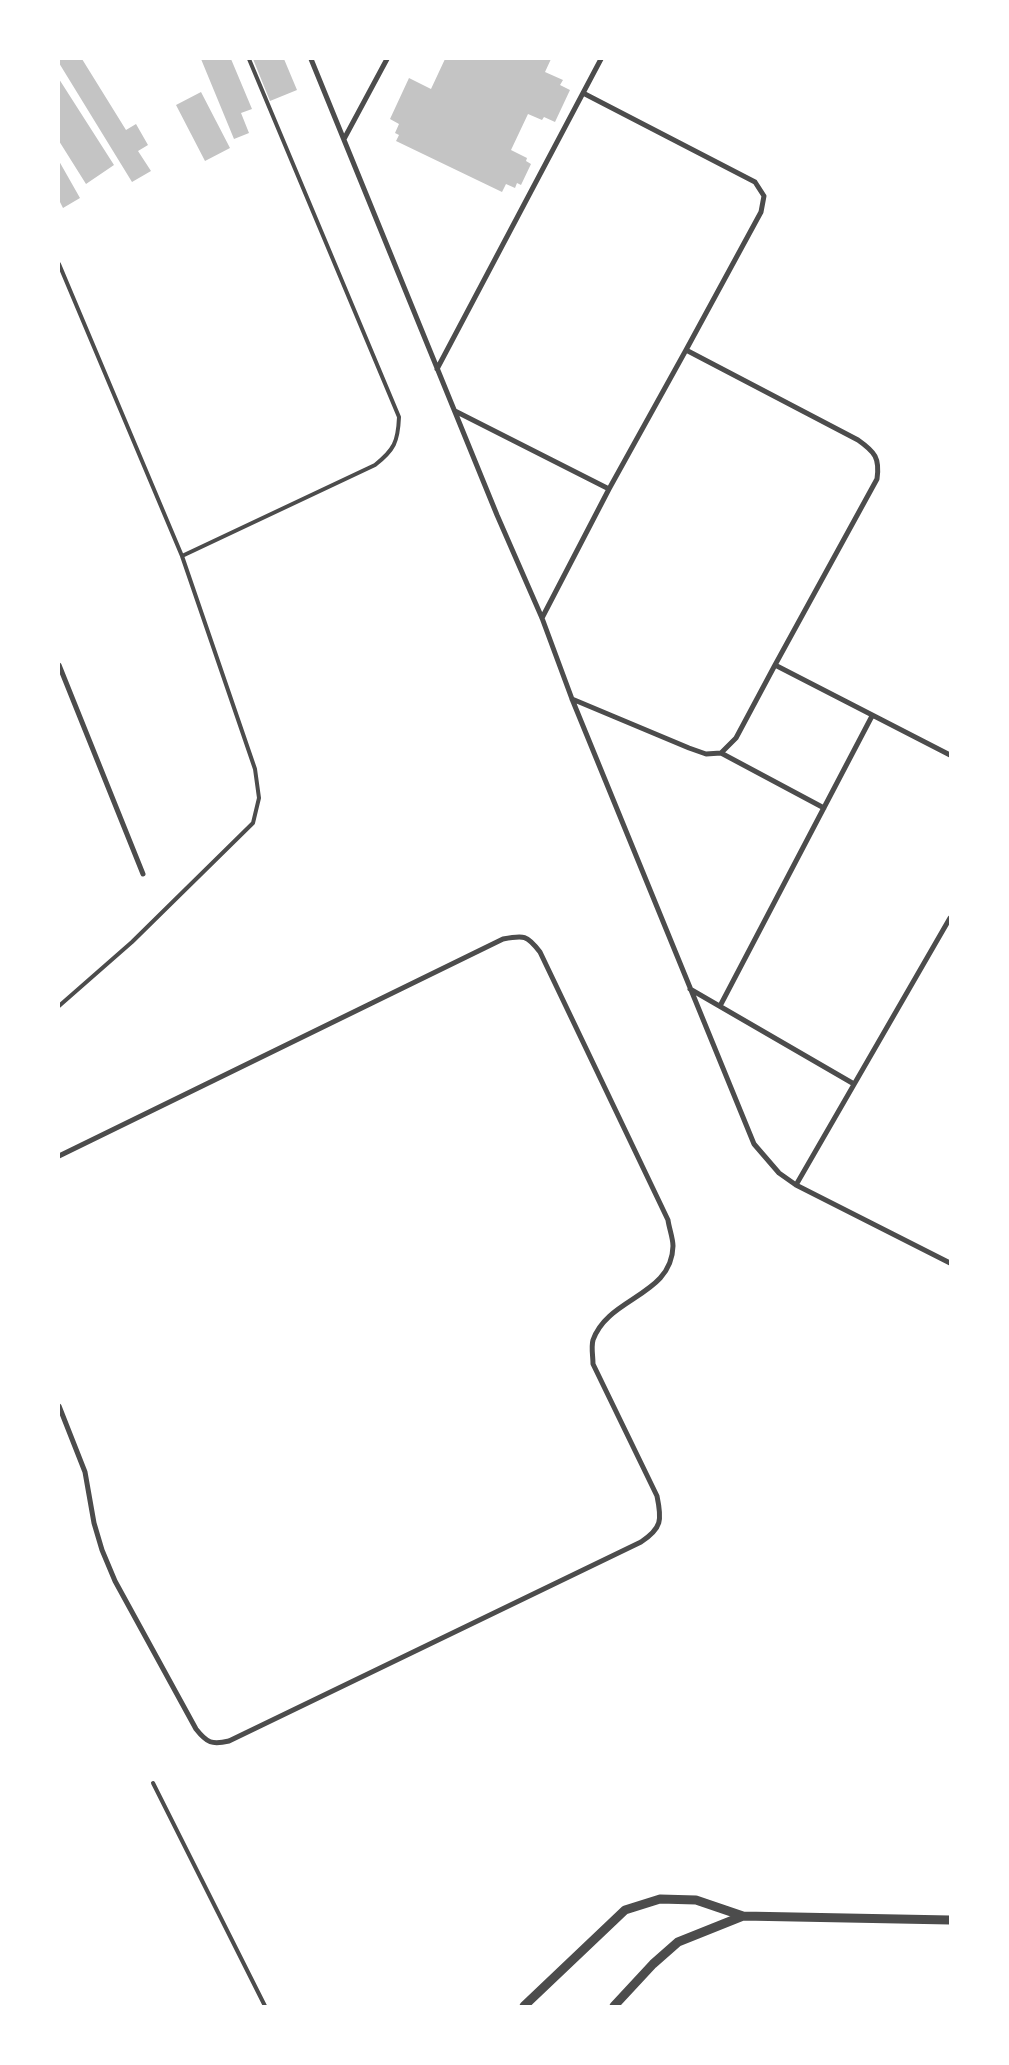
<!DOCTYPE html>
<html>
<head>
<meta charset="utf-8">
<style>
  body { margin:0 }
  #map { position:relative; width:1009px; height:2065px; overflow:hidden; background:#fff; font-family:Roboto,sans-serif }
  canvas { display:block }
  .frame { position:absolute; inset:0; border:60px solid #fff; pointer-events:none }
</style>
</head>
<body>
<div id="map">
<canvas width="1009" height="2065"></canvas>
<div class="frame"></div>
</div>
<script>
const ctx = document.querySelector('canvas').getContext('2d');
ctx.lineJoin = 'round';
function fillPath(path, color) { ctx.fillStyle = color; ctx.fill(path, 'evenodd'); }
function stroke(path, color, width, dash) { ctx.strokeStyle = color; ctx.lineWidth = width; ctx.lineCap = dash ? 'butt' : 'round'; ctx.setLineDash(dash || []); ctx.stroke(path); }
const building = new Path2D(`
  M 59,59 L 82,59 L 126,130 L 136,124 L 148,145 L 138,151 L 151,171 L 132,182 L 59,63 Z
  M 201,59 L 231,59 L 252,109 L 241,113 L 249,133 L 234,139 Z
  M 253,59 L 284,59 L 297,90 L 270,101 Z
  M 445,59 L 551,59 L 545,72 L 563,80 L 560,85 L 570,90 L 555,122 L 544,117 L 542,120 L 528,114 L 511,150 L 527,158 L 526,161 L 531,164 L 521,185 L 517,183 L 515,188 L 506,184 L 502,192 L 396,141 L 399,135 L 395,133 L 399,124 L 390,119 L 409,78 L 431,89 Z
  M 59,79 L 114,165 L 86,184 L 59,141 Z
  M 201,92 L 230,148 L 205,161 L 176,105 Z
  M 59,161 L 80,198 L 63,208 L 59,200 Z`);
const service = new Path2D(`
  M 59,264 L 182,556 L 255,769 L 259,798 L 253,823 L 132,942 L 59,1006
  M 182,556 L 375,465 C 394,450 398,442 399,417 L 249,59
  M 153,1783 L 265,2006`);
const minor = new Path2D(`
  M 311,59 L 497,515 L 542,618 L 572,699 L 754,1144 L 779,1173 L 796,1185 L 950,1263
  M 601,59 L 583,93 L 755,182 L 764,196 L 761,212 L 686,350 L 858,440 C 875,452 880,458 877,479 L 775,665 L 950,755
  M 344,139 L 387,59
  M 437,369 L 583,93
  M 455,411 L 609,489
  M 542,618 L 609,489 L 686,350
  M 59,665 L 143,874
  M 572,699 L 689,748 L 706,754 L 721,753 L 736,738 L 775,665
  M 721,753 L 824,808
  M 690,989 L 854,1084
  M 720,1006 L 872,716
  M 59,1156 L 503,939 C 524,935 527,935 540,952 L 668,1220 C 669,1228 673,1238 673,1246 C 672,1296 608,1297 593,1340 C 591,1347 593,1356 593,1364 L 657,1496 C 662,1520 662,1528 641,1542 L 229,1741 C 212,1745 207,1743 196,1729 L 115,1581 L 102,1550 L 94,1523 L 85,1472 L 59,1406
  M 796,1185 L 950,918`);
const tertiary = new Path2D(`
  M 524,2006 L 625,1910 L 660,1899 L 696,1900 L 743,1916 L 950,1920
  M 614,2006 L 653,1964 L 678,1942 L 743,1916`);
fillPath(building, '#c4c4c4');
stroke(service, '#4c4c4c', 4);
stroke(minor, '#4c4c4c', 5);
stroke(tertiary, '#4c4c4c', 9);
</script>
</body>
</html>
